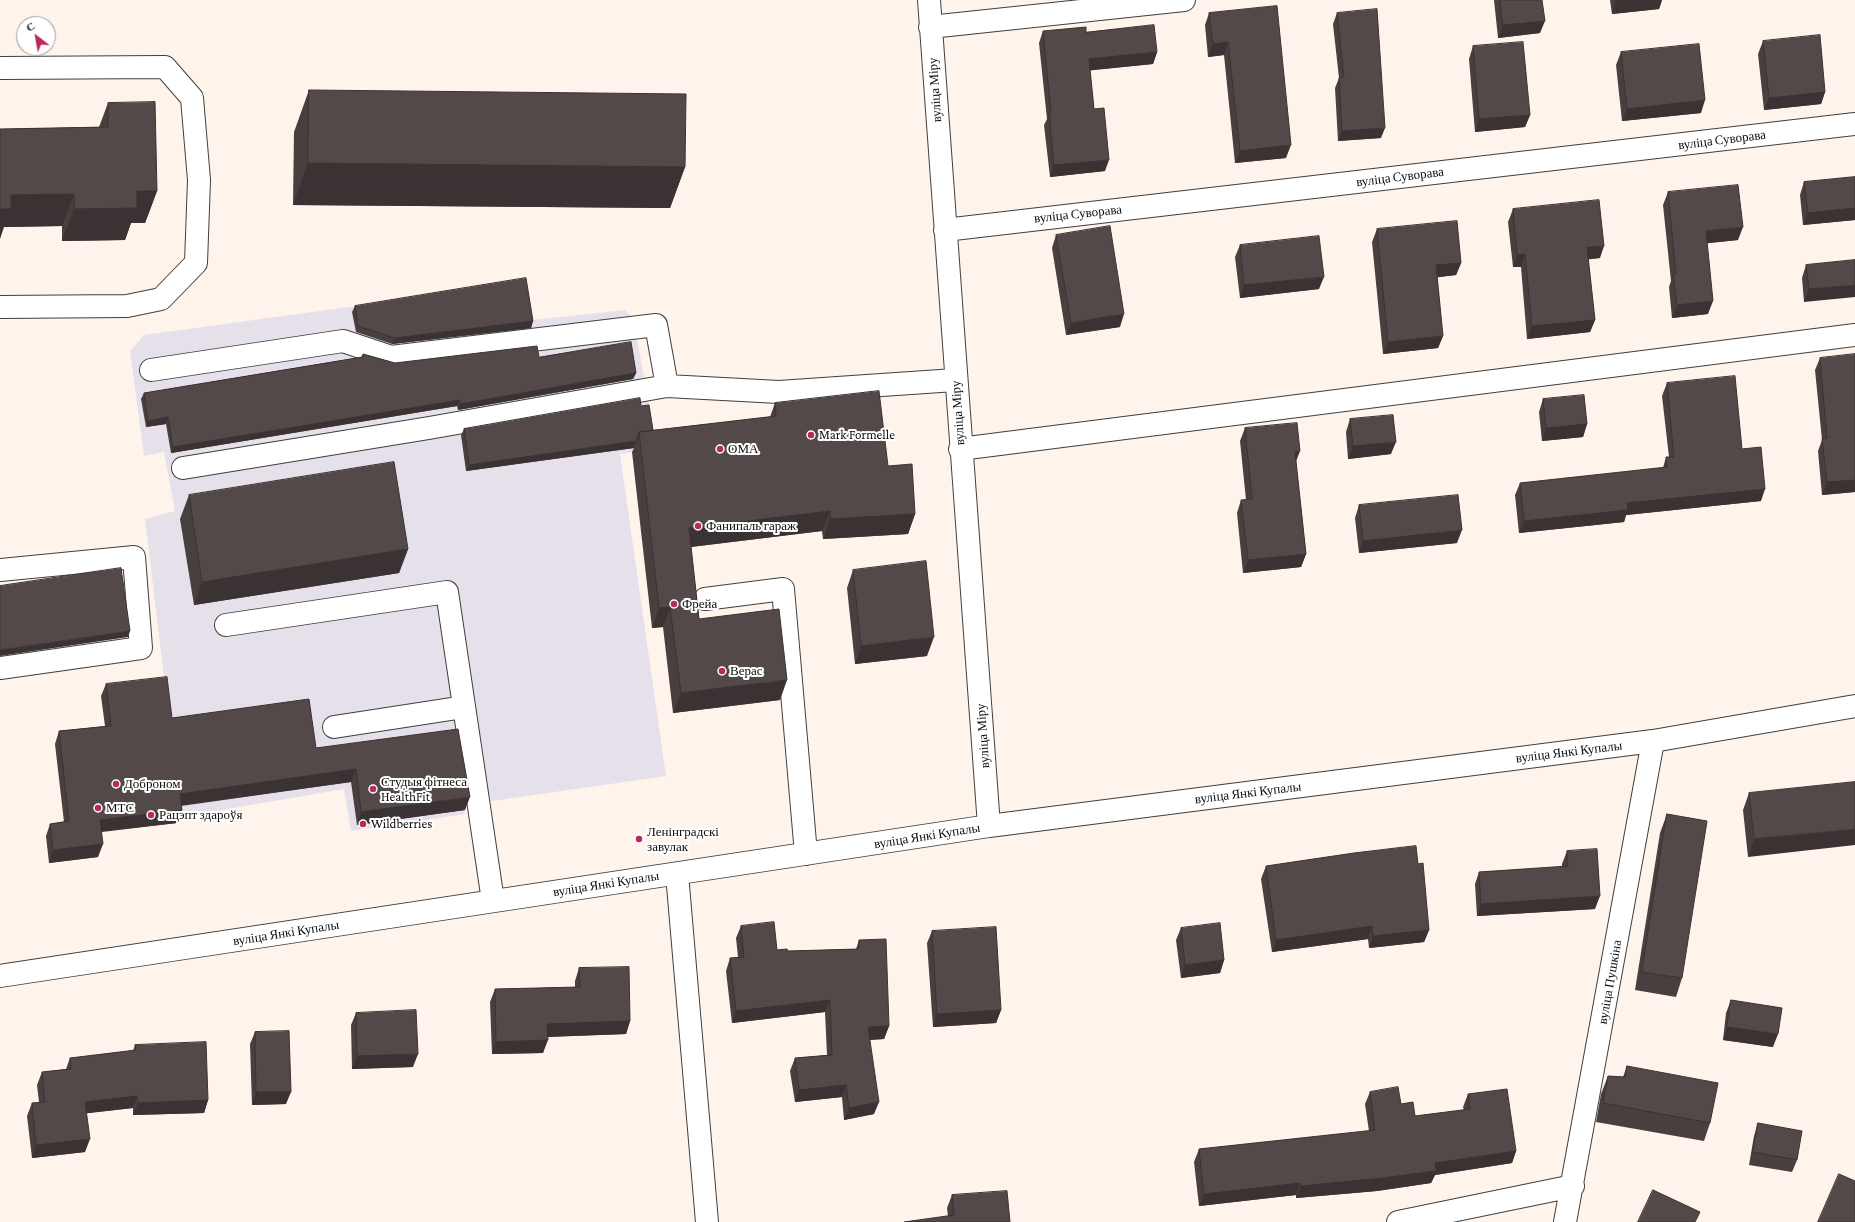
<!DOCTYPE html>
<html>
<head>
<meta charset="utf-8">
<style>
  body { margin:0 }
  #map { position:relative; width:1855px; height:1222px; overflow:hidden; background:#fef4eb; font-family:"Crimson Pro",serif }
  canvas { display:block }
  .north { position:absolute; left:16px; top:16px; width:40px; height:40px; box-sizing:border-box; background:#fff; border:1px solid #9e9e9e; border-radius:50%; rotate:329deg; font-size:11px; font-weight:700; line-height:16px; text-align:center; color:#0c0c0c }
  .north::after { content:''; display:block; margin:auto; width:14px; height:18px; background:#b62a5e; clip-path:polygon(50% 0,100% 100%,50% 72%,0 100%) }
</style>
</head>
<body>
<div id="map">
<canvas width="1855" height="1222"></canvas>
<div class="north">С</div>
</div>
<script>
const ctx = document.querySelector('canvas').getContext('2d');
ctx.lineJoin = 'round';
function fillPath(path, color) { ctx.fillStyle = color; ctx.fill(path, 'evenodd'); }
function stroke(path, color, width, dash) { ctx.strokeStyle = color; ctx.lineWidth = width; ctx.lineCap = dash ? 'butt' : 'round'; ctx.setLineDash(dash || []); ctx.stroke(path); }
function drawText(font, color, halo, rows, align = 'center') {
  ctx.font = font + ' "Crimson Pro",serif'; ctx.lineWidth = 4; ctx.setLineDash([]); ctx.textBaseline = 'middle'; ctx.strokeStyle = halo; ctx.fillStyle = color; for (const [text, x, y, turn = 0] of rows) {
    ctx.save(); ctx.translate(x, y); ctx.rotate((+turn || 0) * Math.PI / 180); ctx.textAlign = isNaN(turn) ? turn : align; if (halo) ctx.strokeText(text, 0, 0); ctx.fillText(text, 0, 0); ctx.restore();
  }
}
const industrial = new Path2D(`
  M 525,283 L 532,320 L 626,310 L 634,322 L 657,449 L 620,454 L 666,776 L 464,805 L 465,814 L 351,831 L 344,789 L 181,817 L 145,519 L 175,511 L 164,452 L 144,456 L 130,351 L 144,335 Z`);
const minor = new Path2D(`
  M 929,0 L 989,826
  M 930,27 L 1184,0
  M 0,68 L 165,67 L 192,98 L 199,180 L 196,263 L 161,299 L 127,306 L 0,307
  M 945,230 L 1855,124
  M 151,370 L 343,341 L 391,357 L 656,325 L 667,386 L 779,392 L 955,380
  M 960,449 L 1855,335
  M 183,468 L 429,428 L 667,386
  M 0,570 L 134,557 L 141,648 L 0,668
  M 705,599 L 783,589 L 806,854
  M 226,625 L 447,592 L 493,901
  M 334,727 L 464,707
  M 677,874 L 707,1222
  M 0,976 L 989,826 L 1653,741 L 1855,706
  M 1398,1222 L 1573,1186
  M 1565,1222 L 1653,741`);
const wall = new Path2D(`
  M 1494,0 L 1542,0 L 1540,33 L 1498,38 Z
  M 1610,0 L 1662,0 L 1659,9 L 1612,14 Z
  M 1277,6 L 1286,158 L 1235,163 L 1224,55 L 1208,57 L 1205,25 L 1209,13 Z
  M 1337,13 L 1381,138 L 1338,141 L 1335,88 L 1339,78 L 1333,24 Z
  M 1043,31 L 1086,32 L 1157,52 L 1153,64 L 1090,70 L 1094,109 L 1105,171 L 1050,177 L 1044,125 L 1047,119 L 1039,43 Z
  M 1763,41 L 1825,92 L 1821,104 L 1764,110 L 1758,54 Z
  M 1473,46 L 1530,115 L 1525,127 L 1475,132 L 1469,59 Z
  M 1621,52 L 1701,113 L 1622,121 L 1616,65 Z
  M 309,90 L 685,167 L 670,208 L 293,205 L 294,132 Z
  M 108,103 L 157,191 L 145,223 L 131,223 L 125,240 L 62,241 L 62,226 L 4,227 L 0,129 L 99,127 Z
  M 1855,177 L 1855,220 L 1803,225 L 1800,195 L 1804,182 Z
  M 1668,192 L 1738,240 L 1707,243 L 1708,314 L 1672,318 L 1669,287 L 1671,281 L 1663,205 Z
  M 1513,209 L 1600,258 L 1588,259 L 1595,320 L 1590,332 L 1527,339 L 1521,267 L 1513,267 L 1508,222 Z
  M 1377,229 L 1461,263 L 1456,275 L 1437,277 L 1443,336 L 1438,348 L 1383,354 L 1372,242 Z
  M 1056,235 L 1120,327 L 1066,335 L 1052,248 Z
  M 1240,245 L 1319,289 L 1240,298 L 1235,257 Z
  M 1855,260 L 1804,302 L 1802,278 L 1806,265 Z
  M 355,306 L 533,321 L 531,328 L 392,344 L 356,332 L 352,312 Z
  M 363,354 L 395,363 L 539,357 L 636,373 L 633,379 L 458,410 L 457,406 L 171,453 L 166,424 L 146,427 L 141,399 L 144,393 L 361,357 Z
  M 1820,358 L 1855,492 L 1822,495 L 1818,451 L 1822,440 L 1815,370 Z
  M 1667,383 L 1742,449 L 1761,501 L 1626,515 L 1624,522 L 1519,533 L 1515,495 L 1520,483 L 1663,468 L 1666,457 L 1669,457 L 1662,396 Z
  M 1543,399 L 1587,424 L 1583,437 L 1542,441 L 1539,412 Z
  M 775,403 L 888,466 L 915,514 L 908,534 L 823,539 L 822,531 L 691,547 L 699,619 L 780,700 L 673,713 L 663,627 L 652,628 L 632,452 L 634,448 L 466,471 L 461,435 L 464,429 L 641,406 L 653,430 L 770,417 Z
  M 1350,419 L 1391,454 L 1348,459 L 1346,432 Z
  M 1245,428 L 1296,462 L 1306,554 L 1301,567 L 1243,573 L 1237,513 L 1241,500 L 1246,500 L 1240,441 Z
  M 189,495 L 408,549 L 399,573 L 194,605 L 180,519 Z
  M 1359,505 L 1457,543 L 1359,553 L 1355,518 Z
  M 853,570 L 927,656 L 855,664 L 847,588 Z
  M 106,684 L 172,718 L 316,748 L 465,810 L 357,825 L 351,782 L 181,806 L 177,823 L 102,832 L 98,857 L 49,863 L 46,836 L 50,824 L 64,822 L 55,744 L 59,731 L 105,726 L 101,696 Z
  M 1855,782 L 1748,857 L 1743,810 L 1749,793 Z
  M 1667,814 L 1682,978 L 1676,997 L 1635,990 L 1660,833 Z
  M 1567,851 L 1595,909 L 1477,916 L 1475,884 L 1479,872 L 1562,867 L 1562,864 Z
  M 1418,864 L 1429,930 L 1424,942 L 1369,948 L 1368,939 L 1272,952 L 1261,879 L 1266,866 Z
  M 741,926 L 777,950 L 788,951 L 856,949 L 859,940 L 889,1026 L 884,1039 L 870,1040 L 874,1114 L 844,1120 L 842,1097 L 795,1102 L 790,1071 L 795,1058 L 827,1055 L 825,1012 L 732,1023 L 726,971 L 730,958 L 738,957 L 736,938 Z
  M 1181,928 L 1224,960 L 1220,973 L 1181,978 L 1176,940 Z
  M 932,931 L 1001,1010 L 996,1023 L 933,1027 L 927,943 Z
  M 579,968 L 630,1021 L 626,1034 L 547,1037 L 543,1053 L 492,1054 L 490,1002 L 495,989 L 575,987 L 575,981 Z
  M 1731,1000 L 1773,1047 L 1723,1040 L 1726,1013 Z
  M 356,1013 L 413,1067 L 352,1069 L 351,1025 Z
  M 255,1032 L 286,1104 L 252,1105 L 250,1044 Z
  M 135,1045 L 208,1100 L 204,1113 L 133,1115 L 133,1108 L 87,1113 L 85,1152 L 32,1158 L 27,1116 L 32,1103 L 39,1102 L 37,1085 L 42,1072 L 66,1069 L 70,1058 L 133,1051 Z
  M 1627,1066 L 1710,1123 L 1704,1141 L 1596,1122 L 1601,1094 L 1608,1076 L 1623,1077 Z
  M 1370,1092 L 1401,1104 L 1415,1116 L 1464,1110 L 1463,1107 L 1468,1094 L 1516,1151 L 1512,1163 L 1435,1175 L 1431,1183 L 1377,1191 L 1296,1198 L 1296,1195 L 1199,1206 L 1194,1162 L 1199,1149 L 1369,1131 L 1365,1104 Z
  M 1758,1123 L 1797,1160 L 1792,1172 L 1749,1165 L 1754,1136 Z
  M 952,1195 L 1010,1222 L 948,1216 L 947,1208 Z`);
const shadedWall = new Path2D(`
  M 1627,0 L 1662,0 L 1659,9 L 1612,14 L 1616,1 Z
  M 1545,21 L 1540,33 L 1498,38 L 1503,25 Z
  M 1228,42 L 1224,55 L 1208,57 L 1213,44 Z
  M 1157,52 L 1153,64 L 1085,71 L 1089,59 Z
  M 1825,92 L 1821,104 L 1764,110 L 1769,98 Z
  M 1705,100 L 1701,113 L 1622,121 L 1627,109 Z
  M 1530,115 L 1525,127 L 1475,132 L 1479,119 Z
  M 1385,128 L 1381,138 L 1338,141 L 1342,131 Z
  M 1291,145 L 1286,158 L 1235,163 L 1240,151 Z
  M 1109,160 L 1105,171 L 1050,177 L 1054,165 Z
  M 308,163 L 685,167 L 670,208 L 293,205 Z
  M 137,191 L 157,191 L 145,223 L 131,223 L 125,240 L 62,241 L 74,209 Z
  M 74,194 L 62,226 L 4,227 L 0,239 L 0,209 L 11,195 Z
  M 1855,208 L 1855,220 L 1803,225 L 1808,213 Z
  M 1743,227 L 1738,240 L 1701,244 L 1706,231 Z
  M 1604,246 L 1600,258 L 1583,260 L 1587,247 Z
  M 1525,254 L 1521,267 L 1513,267 L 1517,255 Z
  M 1461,263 L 1456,275 L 1432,278 L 1436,265 Z
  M 1324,277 L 1319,289 L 1240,298 L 1244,285 Z
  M 1855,285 L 1855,297 L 1804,302 L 1809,289 Z
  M 1713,301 L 1708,314 L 1672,318 L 1677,305 Z
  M 1124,314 L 1120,327 L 1066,335 L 1071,323 Z
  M 1595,320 L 1590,332 L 1527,339 L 1532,326 Z
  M 533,321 L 531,328 L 392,344 L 395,338 Z
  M 1443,336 L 1438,348 L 1383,354 L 1388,342 Z
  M 636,373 L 633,379 L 458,410 L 460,404 Z
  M 460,400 L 457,406 L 171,453 L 173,447 Z
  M 168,417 L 166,424 L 146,427 L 148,421 Z
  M 1587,424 L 1583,437 L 1542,441 L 1546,428 Z
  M 636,441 L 634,448 L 466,471 L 469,465 Z
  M 1396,442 L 1391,454 L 1348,459 L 1353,446 Z
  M 1300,451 L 1295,464 L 1295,452 Z
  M 1855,480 L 1855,492 L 1822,495 L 1827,482 Z
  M 1765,489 L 1761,501 L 1626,515 L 1624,522 L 1519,533 L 1524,521 L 1627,503 Z
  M 830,511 L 822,531 L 682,548 L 689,528 Z
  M 915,514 L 908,534 L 823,539 L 830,519 Z
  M 1462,530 L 1457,543 L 1359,553 L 1363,541 Z
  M 408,549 L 399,573 L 194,605 L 202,582 Z
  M 1306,554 L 1301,567 L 1243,573 L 1248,560 Z
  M 670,607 L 663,627 L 652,628 L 659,608 Z
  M 130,631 L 128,637 L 0,656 L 0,650 Z
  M 934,637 L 927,656 L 855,664 L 861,646 Z
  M 787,680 L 780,700 L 673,713 L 681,693 Z
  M 356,769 L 351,782 L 176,806 L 180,794 Z
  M 470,797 L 465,810 L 357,825 L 361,812 Z
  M 182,810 L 177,823 L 96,832 L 100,820 Z
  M 1855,829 L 1855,845 L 1748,857 L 1754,839 Z
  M 103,844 L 98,857 L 49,863 L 53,850 Z
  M 1600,896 L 1595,909 L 1477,916 L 1481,904 Z
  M 1372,926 L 1368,939 L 1272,952 L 1276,940 Z
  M 1429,930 L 1424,942 L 1369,948 L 1373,936 Z
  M 1224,960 L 1220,973 L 1181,978 L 1185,965 Z
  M 830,1000 L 825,1012 L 732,1023 L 736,1011 Z
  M 1001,1010 L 996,1023 L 933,1027 L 937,1014 Z
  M 630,1021 L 626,1034 L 543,1037 L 547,1024 Z
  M 889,1026 L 884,1039 L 864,1040 L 868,1027 Z
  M 1727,1027 L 1778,1034 L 1773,1047 L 1723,1040 Z
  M 548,1040 L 543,1053 L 492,1054 L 496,1042 Z
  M 418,1054 L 413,1067 L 352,1069 L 357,1056 Z
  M 846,1085 L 842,1097 L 795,1102 L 799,1090 Z
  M 256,1092 L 291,1092 L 286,1104 L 252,1105 Z
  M 137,1096 L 133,1108 L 81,1114 L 85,1102 Z
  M 208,1100 L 204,1113 L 133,1115 L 138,1103 Z
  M 879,1102 L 874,1114 L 844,1120 L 849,1108 Z
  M 90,1139 L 85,1152 L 32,1158 L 36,1145 Z
  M 1516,1151 L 1512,1163 L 1435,1175 L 1431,1183 L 1377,1191 L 1296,1198 L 1301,1186 L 1435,1163 Z
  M 1300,1183 L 1296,1195 L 1199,1206 L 1204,1194 Z`);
const building = new Path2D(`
  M 1500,0 L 1542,0 L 1545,21 L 1503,25 Z
  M 1616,0 L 1627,0 L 1616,1 Z
  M 1277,6 L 1291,145 L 1240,151 L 1228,42 L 1213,44 L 1209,13 Z
  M 1377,9 L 1385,128 L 1342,131 L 1339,78 L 1344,77 L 1337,13 Z
  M 1154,25 L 1157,52 L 1089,59 L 1094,109 L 1104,108 L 1109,160 L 1054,165 L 1049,114 L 1051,113 L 1043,31 L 1086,27 L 1086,32 Z
  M 1820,35 L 1825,92 L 1769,98 L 1763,41 Z
  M 1523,42 L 1530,115 L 1479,119 L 1473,46 Z
  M 1699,44 L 1705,100 L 1627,109 L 1621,52 Z
  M 309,90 L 686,94 L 685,167 L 308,163 Z
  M 155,102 L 157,191 L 137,191 L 137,208 L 74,209 L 74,194 L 11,195 L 11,209 L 0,209 L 0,129 L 108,127 L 108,103 Z
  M 1855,177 L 1855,208 L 1808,213 L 1804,182 Z
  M 1738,185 L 1743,227 L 1706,231 L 1713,301 L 1677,305 L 1673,274 L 1676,274 L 1668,192 Z
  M 1599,200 L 1604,246 L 1587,247 L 1595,320 L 1532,326 L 1525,254 L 1517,255 L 1513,209 Z
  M 1457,221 L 1461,263 L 1436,265 L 1443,336 L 1388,342 L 1377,229 Z
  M 1110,226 L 1124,314 L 1071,323 L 1056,235 Z
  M 1319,236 L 1324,277 L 1244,285 L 1240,245 Z
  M 1855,260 L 1855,285 L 1809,289 L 1806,265 Z
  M 526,278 L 533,321 L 395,338 L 358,326 L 355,306 Z
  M 631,342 L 636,373 L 460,404 L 460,400 L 173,447 L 168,417 L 148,421 L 144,393 L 363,357 L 363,354 L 395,363 L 537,346 L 539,357 Z
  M 1855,354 L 1855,480 L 1827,482 L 1822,439 L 1827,438 L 1820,358 Z
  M 1735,376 L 1742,449 L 1761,447 L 1765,489 L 1627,503 L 1628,510 L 1524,521 L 1520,483 L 1667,467 L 1666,457 L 1674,457 L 1667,383 Z
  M 879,391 L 888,466 L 912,464 L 915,514 L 830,519 L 830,511 L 689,528 L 699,619 L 779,609 L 787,680 L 681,693 L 670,607 L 659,608 L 639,432 L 776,416 L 775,403 Z
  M 1584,395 L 1587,424 L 1546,428 L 1543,399 Z
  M 640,398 L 641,406 L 649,405 L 653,430 L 639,432 L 636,441 L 469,465 L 464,429 Z
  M 1393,415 L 1396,442 L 1353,446 L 1350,419 Z
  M 1297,423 L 1300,451 L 1295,452 L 1306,554 L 1248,560 L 1241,500 L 1252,499 L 1245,428 Z
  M 394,462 L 408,549 L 202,582 L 189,495 Z
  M 1458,495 L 1462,530 L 1363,541 L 1359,505 Z
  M 926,561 L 934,637 L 861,646 L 853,570 Z
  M 121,568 L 130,631 L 0,650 L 0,586 Z
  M 167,677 L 172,718 L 309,699 L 316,748 L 458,729 L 470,797 L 361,812 L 356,769 L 180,794 L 182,810 L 100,820 L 103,844 L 53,850 L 50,824 L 69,821 L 59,731 L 111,726 L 106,684 Z
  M 1855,782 L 1855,829 L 1754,839 L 1749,793 Z
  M 1667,814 L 1707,821 L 1682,978 L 1642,972 Z
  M 1416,846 L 1418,864 L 1423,863 L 1429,930 L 1373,936 L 1372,926 L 1276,940 L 1266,866 L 1354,853 Z
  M 1597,849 L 1600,896 L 1481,904 L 1479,872 L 1568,866 L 1567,851 Z
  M 774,922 L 777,950 L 787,949 L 788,951 L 859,949 L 859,940 L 886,939 L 889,1026 L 868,1027 L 879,1102 L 849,1108 L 846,1085 L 799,1090 L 795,1058 L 832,1055 L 830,1000 L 736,1011 L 730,958 L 744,957 L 741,926 Z
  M 1220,923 L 1224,960 L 1185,965 L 1181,928 Z
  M 996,927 L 1001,1010 L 937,1014 L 932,931 Z
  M 629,967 L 630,1021 L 547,1024 L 548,1040 L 496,1042 L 495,989 L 580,987 L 579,968 Z
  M 1731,1000 L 1782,1008 L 1778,1034 L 1727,1027 Z
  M 416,1010 L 418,1054 L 357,1056 L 356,1013 Z
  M 289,1031 L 291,1092 L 256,1092 L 255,1032 Z
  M 206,1042 L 208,1100 L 138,1103 L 137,1096 L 85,1102 L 90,1139 L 36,1145 L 32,1103 L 45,1102 L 42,1072 L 71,1069 L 70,1058 L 136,1050 L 135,1045 Z
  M 1627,1066 L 1718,1083 L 1710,1123 L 1603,1103 L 1608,1076 L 1625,1077 Z
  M 1398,1087 L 1401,1104 L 1413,1102 L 1415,1116 L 1470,1109 L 1468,1094 L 1507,1089 L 1516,1151 L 1435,1163 L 1436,1171 L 1382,1178 L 1301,1186 L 1300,1183 L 1204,1194 L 1199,1149 L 1375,1130 L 1370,1092 Z
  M 1758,1123 L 1802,1131 L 1797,1160 L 1753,1152 Z
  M 1839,1174 L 1855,1181 L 1855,1222 L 1818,1222 Z
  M 1653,1190 L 1700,1212 L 1695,1222 L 1638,1222 Z
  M 1007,1191 L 1010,1222 L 904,1222 L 954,1215 L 952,1195 Z`);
const markers = [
  [811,435,4,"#b62a5e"],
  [720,449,4,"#b62a5e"],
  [698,526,4,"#b62a5e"],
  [674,604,4,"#b62a5e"],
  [722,671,4,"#b62a5e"],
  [116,784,4,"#b62a5e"],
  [373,789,4,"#b62a5e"],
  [98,808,4,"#b62a5e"],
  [151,815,4,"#b62a5e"],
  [363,824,4,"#b62a5e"],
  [639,839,4,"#b62a5e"]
];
const streetNames = [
  ["вуліца Міру",935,90,-94],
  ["вуліца Суворава",1722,140,-7],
  ["вуліца Суворава",1400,177,-7],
  ["вуліца Суворава",1078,214,-6],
  ["вуліца Міру",958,413,-94],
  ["вуліца Міру",983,736,-94],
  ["вуліца Янкі Купалы",1569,752,-7],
  ["вуліца Янкі Купалы",1248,793,-7],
  ["вуліца Янкі Купалы",927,836,-9],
  ["вуліца Янкі Купалы",606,884,-9],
  ["вуліца Янкі Купалы",286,933,-9],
  ["вуліца Пушкіна",1610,982,-80]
];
const poiNames = [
  ["Mark Formelle",819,435],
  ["ОМА",728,449],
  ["Фанипаль гараж",706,526],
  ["Фрейа",682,604],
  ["Верас",730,671],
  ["Студыя фітнеса",381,782],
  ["HealthFit",381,797],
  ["Доброном",124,784],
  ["МТС",106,808],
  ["Рацэпт здароўя",159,815],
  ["Wildberries",371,824],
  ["Ленінградскі",647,832],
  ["завулак",647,847]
];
fillPath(industrial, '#e6e0eb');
stroke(minor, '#3f3f3f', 24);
stroke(minor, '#fff', 22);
fillPath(wall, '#483f3f');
fillPath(shadedWall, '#3b3333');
fillPath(building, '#544949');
stroke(building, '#3b3333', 1);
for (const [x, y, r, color] of markers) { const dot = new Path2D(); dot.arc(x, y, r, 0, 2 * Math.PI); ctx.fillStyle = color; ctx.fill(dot); stroke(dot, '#fff', 1.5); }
drawText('13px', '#0c0c0c', '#fff', streetNames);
drawText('13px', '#0c0c0c', '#fff', poiNames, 'left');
</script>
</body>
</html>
